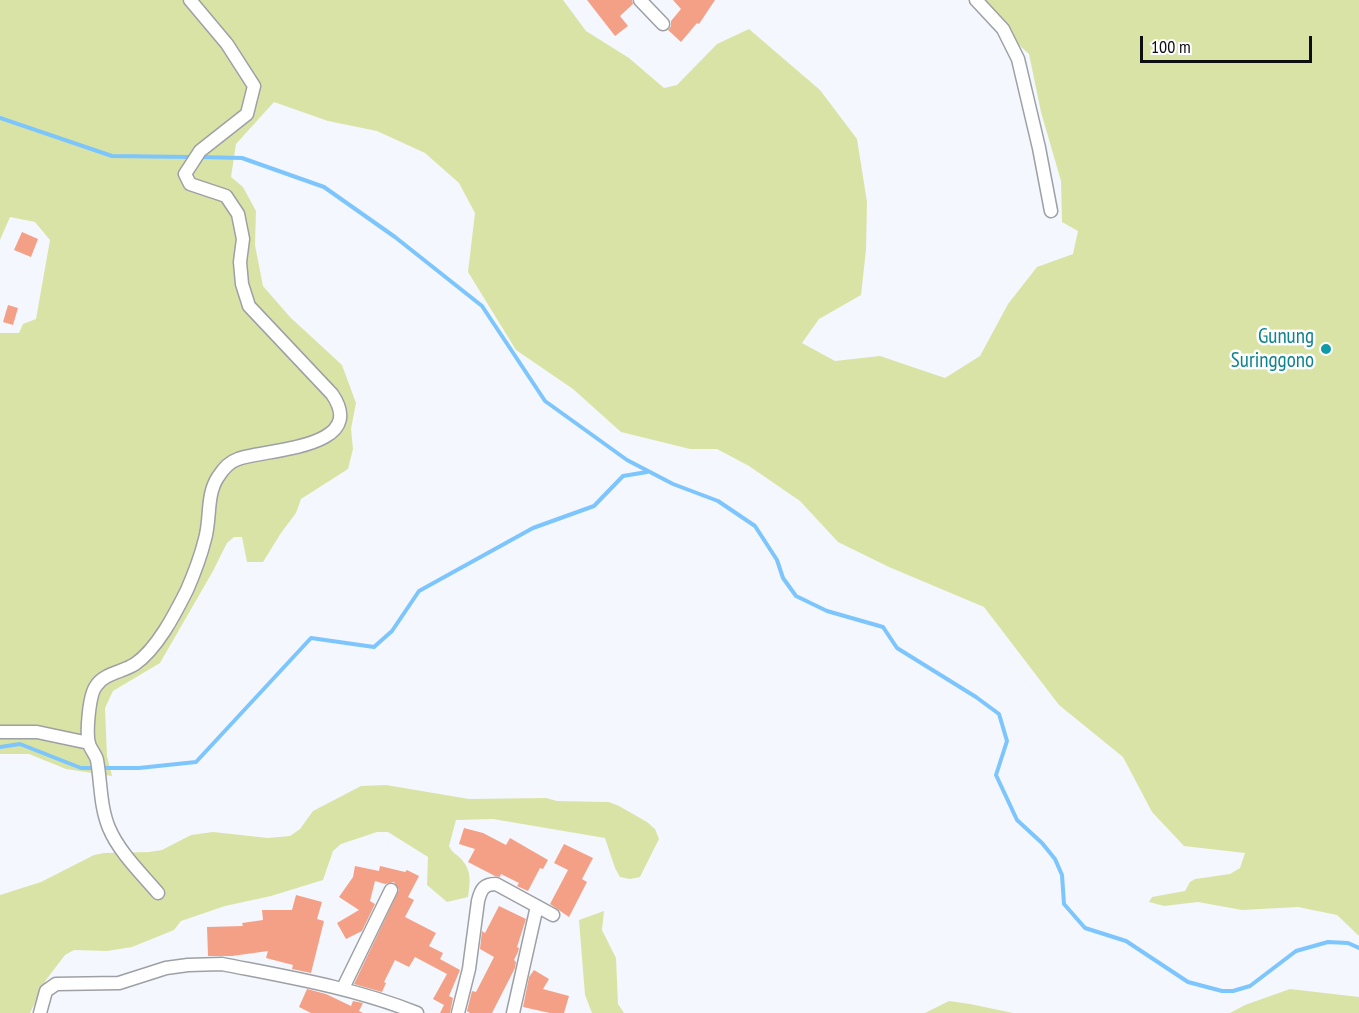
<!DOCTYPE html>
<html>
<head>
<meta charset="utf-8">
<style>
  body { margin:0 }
  #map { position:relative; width:1359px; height:1013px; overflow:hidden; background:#f4f7fd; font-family:"PT Sans Narrow",sans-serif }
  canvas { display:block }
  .scale { position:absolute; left:1140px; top:36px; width:172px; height:27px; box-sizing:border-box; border:3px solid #0d0e10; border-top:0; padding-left:8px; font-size:18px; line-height:21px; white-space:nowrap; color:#0d0e10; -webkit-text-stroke:4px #fff; paint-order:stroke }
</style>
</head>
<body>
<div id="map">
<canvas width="1359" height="1013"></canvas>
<div class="scale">100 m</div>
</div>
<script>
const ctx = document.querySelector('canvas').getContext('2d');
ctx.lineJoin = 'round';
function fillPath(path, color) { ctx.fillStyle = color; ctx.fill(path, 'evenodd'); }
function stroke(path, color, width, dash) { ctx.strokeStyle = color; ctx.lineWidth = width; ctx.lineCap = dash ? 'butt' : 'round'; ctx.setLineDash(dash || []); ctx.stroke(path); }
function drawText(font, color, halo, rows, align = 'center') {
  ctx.font = font + ' "PT Sans Narrow",sans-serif'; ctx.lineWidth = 5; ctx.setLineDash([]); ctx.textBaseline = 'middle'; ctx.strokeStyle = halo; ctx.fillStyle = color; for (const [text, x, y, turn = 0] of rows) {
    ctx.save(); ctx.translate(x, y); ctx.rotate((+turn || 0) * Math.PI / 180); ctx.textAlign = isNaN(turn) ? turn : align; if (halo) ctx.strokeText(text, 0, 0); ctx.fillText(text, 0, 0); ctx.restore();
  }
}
const green = new Path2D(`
  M 0,0 L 563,0 L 586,31 L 629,58 L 664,88 L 677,85 L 717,44 L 749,29 L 820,90 L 857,139 L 867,202 L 866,250 L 861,295 L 819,319 L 802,343 L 835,361 L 880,356 L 945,378 L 980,356 L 1008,304 L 1037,267 L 1073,254 L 1078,231 L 1062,222 L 1061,181 L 1041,112 L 1029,54 L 968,0 L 1359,0 L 1359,936 L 1337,915 L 1298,907 L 1242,910 L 1198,902 L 1164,906 L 1149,902 L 1152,897 L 1185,891 L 1190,882 L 1195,879 L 1230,874 L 1240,868 L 1245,853 L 1184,846 L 1152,812 L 1123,757 L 1059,705 L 984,607 L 889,567 L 838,542 L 800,501 L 749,466 L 717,449 L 690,449 L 621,432 L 573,389 L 516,350 L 468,272 L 475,213 L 459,183 L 425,153 L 377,131 L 328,121 L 274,102 L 236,144 L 231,177 L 243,187 L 256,211 L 255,245 L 263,286 L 290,317 L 342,365 L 356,403 L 351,429 L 353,449 L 348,469 L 301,499 L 296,513 L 281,533 L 263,562 L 247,562 L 242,537 L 234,537 L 227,543 L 213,571 L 160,663 L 113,691 L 105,708 L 107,756 L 112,776 L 66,769 L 29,754 L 0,754 L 0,333 L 19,333 L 23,324 L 36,319 L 50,240 L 35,222 L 10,217 L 0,240 Z
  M 386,785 L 469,799 L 546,798 L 557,801 L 609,802 L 619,806 L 647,822 L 655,829 L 659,839 L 640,877 L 630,879 L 620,877 L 615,868 L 605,838 L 493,819 L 456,820 L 449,846 C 452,853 457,854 462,860 C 472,871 470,883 468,897 L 447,902 L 427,885 L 428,857 L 388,832 L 377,832 L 341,844 L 333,851 L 323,880 L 271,896 L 225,906 L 181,921 L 174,930 L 132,947 L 107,951 L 74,950 L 65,955 L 46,980 L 30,1013 L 0,1013 L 0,895 L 41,882 L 94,855 L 104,853 L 149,852 L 162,850 L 191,835 L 213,832 L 268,838 L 290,836 L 300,829 L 313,811 L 361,786 Z
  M 604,911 L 602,930 L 616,958 L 618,1004 L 624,1013 L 592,1013 L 585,995 L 579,920 Z
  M 1290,989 L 1359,997 L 1359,1013 L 1230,1013 L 1245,1005 Z
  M 949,1001 L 970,1004 L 1013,1013 L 925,1013 Z`);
const stream = new Path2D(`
  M 0,118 L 112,156 L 192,157
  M 199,157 L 242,158 L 324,187 L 395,237 L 482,306 L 545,401 L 627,460 L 673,484 L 718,501 L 755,526 L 777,560 L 783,578 L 796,596 L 827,611 L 883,627 L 897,648 L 976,697 L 999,714 L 1007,741 L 996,775 L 1017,820 L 1042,843 L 1055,859 L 1062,875 L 1064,904 L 1085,928 L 1126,941 L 1188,982 L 1222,991 L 1233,991 L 1250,986 L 1296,951 L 1328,942 L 1348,943 L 1359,948
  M 0,747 L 20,744 L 81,768 L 139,768 L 196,762 L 311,638 L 374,647 L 392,631 L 419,591 L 533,528 L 594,506 L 623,476 L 647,472`);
const building = new Path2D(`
  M 587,0 L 632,0 L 633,4 L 620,16 L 628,26 L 615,36 Z
  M 673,0 L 715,0 L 699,24 L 697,23 L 681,42 L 668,30 L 671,26 L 671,21 L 681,9 Z
  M 22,232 L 38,239 L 31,257 L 14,250 Z
  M 8,305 L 18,308 L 13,325 L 3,322 Z
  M 464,828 L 483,833 L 506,845 L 510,838 L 548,860 L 543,869 L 540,868 L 528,891 L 517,886 L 519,883 L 501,874 L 500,877 L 495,876 L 468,862 L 475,849 L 459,844 Z
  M 564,844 L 593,858 L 582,879 L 587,882 L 569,917 L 550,904 L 568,870 L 554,863 Z
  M 355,866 L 379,871 L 380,866 L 405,872 L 407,870 L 419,876 L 408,897 L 414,900 L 405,917 L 436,933 L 429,946 L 443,953 L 440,959 L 460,970 L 449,996 L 453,998 L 450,1013 L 440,1013 L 444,1005 L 433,999 L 447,974 L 415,957 L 409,967 L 395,960 L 384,982 L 386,983 L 382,992 L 354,984 L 399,890 L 394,882 L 385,884 L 375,881 L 370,901 L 375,904 L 362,931 L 346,939 L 337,923 L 359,910 L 339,897 L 353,877 Z
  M 296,895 L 322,902 L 317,919 L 324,921 L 311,973 L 292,969 L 293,965 L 266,958 L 268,951 L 232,956 L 208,956 L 207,927 L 243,926 L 242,923 L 263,920 L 262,910 L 292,910 Z
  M 499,906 L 526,919 L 517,947 L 519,948 L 518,952 L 514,960 L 516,962 L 515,968 L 492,1013 L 470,1013 L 467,1011 L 472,991 L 476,992 L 494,957 L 480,949 L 482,931 L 485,933 Z
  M 534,970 L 549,979 L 543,989 L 569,996 L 564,1013 L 550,1013 L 523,1007 L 529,977 Z
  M 307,989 L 326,994 L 351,1006 L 353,1001 L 363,1003 L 359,1011 L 363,1013 L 311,1013 L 299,1007 Z`);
const street = new Path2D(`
  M 640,0 L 663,24
  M 976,0 L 1003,29 L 1018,59 L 1039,148 L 1051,211
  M 0,732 L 37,732 L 89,743
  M 158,893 C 141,873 119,852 109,828 C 100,807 101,782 97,760 C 96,755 91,750 89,744 C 86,733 89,695 96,686 C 104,673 123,672 135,664 C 157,649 175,614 187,590 C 194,574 201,555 205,539 C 211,518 206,495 218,477 C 223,469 229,462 238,459 C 265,449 370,449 332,394 L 249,306 L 242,284 L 240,262 L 243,239 L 238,214 L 226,196 L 190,184 L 185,174 L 200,151 L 247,114 L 254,86 L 227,44 L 190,0
  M 343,988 L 391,890
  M 40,1013 L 46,991 L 56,984 L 119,983 L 166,968 L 188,965 L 222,964 C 288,977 355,988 417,1013
  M 458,1013 L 469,969 L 478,901 C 481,889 484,884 496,884 L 553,915
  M 513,1013 L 537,906`);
const markers = [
  [1326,349,6,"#0f9aa8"]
];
const cultureNames = [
  ["Gunung",1314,337],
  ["Suringgono",1314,361]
];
fillPath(green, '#dae3a6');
stroke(stream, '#7dc5fd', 4);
fillPath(building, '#f4a086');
stroke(street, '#9da0a5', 15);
stroke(street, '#fff', 12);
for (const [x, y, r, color] of markers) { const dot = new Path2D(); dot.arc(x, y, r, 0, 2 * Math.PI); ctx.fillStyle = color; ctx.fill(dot); stroke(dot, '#fff', 2); }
drawText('21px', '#0d838f', '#fff', cultureNames, 'right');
</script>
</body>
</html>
